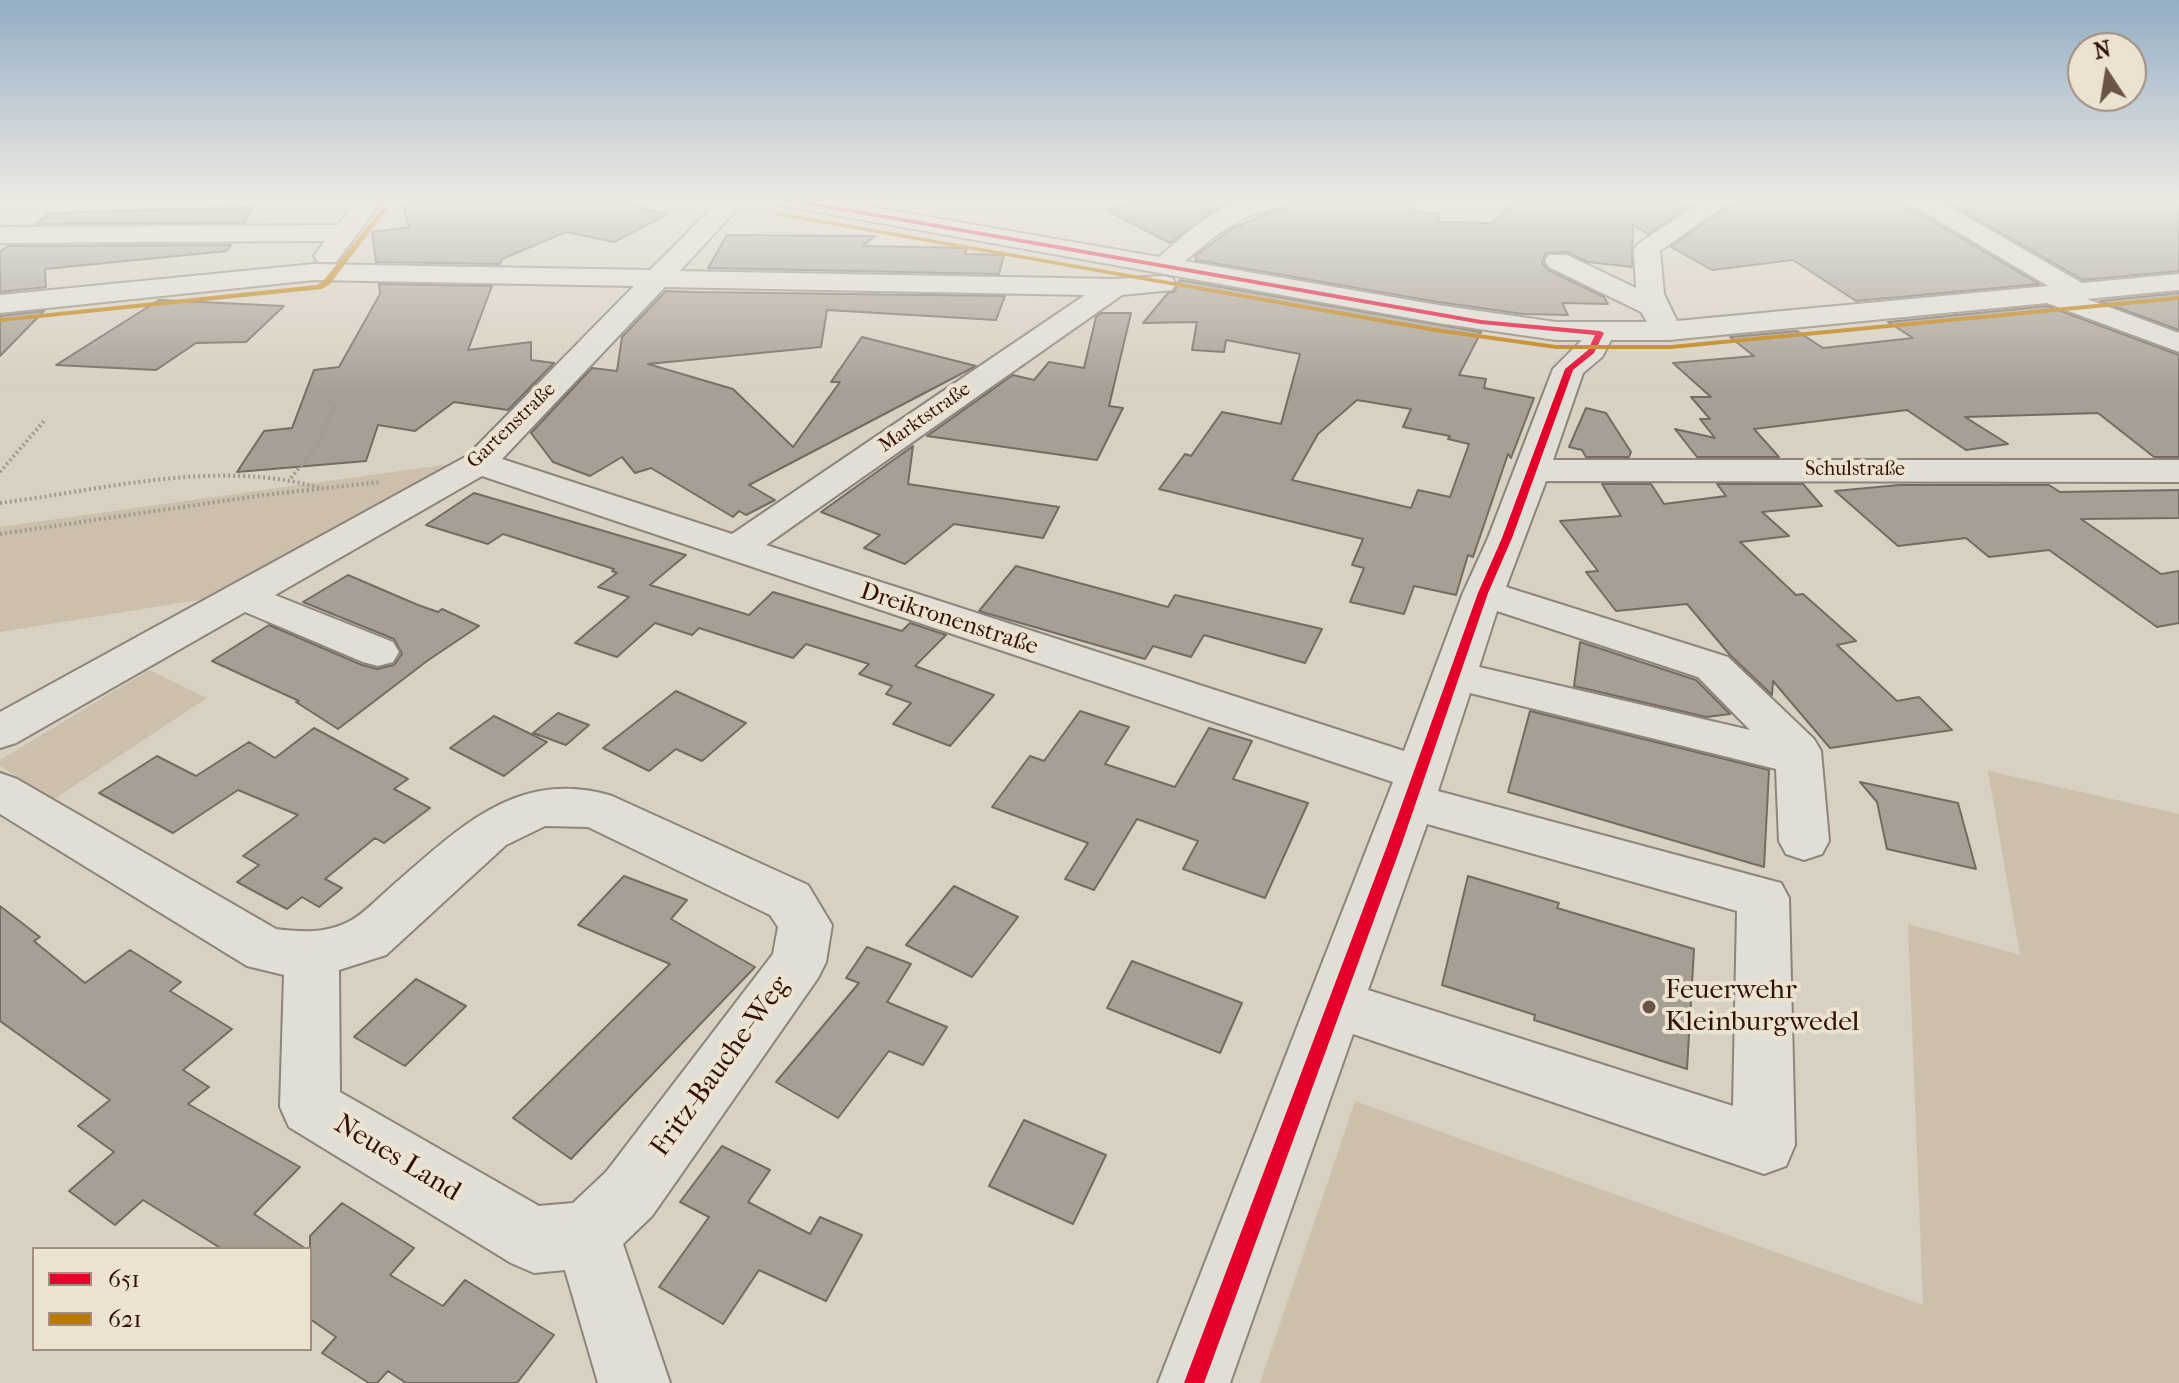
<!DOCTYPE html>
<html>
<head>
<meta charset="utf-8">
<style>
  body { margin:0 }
  #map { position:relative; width:2179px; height:1383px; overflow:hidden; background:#d8d0c1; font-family:"IM FELL French Canon",serif }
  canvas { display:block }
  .legend { position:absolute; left:32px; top:1247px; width:280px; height:104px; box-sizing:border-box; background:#ece2d1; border:2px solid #a18e7f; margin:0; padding:10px 14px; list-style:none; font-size:24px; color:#311105 }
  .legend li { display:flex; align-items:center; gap:16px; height:40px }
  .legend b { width:40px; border:2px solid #a18e7f }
  .north { position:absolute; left:2067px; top:32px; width:80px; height:80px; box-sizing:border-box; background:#ece2d1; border:2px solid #a18e7f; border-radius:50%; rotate:348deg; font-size:22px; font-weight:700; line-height:32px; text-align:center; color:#311105 }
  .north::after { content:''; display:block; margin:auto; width:28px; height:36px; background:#6b5447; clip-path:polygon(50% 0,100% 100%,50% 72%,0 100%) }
</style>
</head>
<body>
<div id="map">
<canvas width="2179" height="1383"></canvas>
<ul class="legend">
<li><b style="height:10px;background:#e4002b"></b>651</li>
<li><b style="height:10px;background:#bc7902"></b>621</li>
</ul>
<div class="north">N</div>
</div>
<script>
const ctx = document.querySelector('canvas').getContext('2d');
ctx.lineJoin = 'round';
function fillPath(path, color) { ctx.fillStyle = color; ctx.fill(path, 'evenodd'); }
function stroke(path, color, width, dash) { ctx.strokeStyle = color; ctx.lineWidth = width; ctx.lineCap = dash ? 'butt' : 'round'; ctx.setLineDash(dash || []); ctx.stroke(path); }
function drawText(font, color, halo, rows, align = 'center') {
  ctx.font = font + ' "IM FELL French Canon",serif'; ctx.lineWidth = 8; ctx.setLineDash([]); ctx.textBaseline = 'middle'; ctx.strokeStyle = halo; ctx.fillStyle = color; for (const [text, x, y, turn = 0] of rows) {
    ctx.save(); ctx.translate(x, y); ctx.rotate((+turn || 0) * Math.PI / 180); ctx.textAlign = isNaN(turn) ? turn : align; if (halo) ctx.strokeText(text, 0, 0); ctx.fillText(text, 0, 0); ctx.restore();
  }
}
const green = new Path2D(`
  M 450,464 L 217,597 L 0,632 L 0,527 Z
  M 149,670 L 207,698 L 54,799 L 0,766 L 0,760 Z
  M 1988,771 L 2179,814 L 2179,1383 L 1260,1383 L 1355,1101 L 1923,1305 L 1908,924 L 2020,955 Z`);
const building = new Path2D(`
  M 401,198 L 660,198 L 640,208 L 668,214 L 614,242 L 566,232 L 502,259 L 500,264 L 376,262 L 372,232 L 409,227 Z
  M 1135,198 L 1241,198 L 1212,212 L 1170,243 L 1106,210 Z
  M 1293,198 L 1418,198 L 1410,211 L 1439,214 L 1438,222 L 1492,223 L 1518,198 L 1702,198 L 1648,234 L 1633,225 L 1632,267 L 1588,262 L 1567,252 L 1546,253 L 1542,263 L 1548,270 L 1604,297 L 1608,304 L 1562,303 L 1568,315 L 1523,314 L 1438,302 L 1196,260 L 1195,256 L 1233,228 L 1284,207 Z
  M 1738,198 L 1903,198 L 1907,206 L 2039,284 L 1856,301 L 1793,260 L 1712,270 L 1671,247 Z
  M 1941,198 L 2179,198 L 2179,271 L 2083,280 Z
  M 253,207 L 244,223 L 36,224 L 50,213 Z
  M 727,235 L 875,236 L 863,246 L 967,248 L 965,254 L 1004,255 L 999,274 L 708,268 Z
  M 231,245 L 227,251 L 45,269 L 46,287 L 0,292 L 0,252 L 8,246 Z
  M 1180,280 L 1481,332 L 1459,375 L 1486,379 L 1484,388 L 1534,398 L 1511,458 L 1508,454 L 1473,557 L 1468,555 L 1456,595 L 1414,586 L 1404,614 L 1350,602 L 1364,568 L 1352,565 L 1363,539 L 1159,489 L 1185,454 L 1191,456 L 1222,412 L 1281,424 L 1300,354 L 1226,340 L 1224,352 L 1192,350 L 1197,322 L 1143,323 L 1168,293 L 1174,292 ZM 1357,400 L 1411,409 L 1403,427 L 1450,436 L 1448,439 L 1469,444 L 1450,497 L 1418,490 L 1411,508 L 1292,480 L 1318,434 Z
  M 379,284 L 492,286 L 468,350 L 531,342 L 531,360 L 554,363 L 508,410 L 454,402 L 415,431 L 378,425 L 366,461 L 237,472 L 264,431 L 292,428 L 314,370 L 339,367 L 380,294 Z
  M 666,291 L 694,292 L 1005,296 L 996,320 L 827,310 L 821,347 L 648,364 L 733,389 L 793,447 L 840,382 L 831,382 L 862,337 L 976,366 L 749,485 L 775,500 L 746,515 L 739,511 L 733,517 L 651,468 L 635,473 L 622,457 L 590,476 L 553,462 L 531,433 L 592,368 L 617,371 L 622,337 Z
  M 2179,293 L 2179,330 L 2100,301 Z
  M 159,300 L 284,306 L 246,342 L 196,343 L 156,370 L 56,365 Z
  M 2047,306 L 2179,355 L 2179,457 L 2154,457 L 2098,413 L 1965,417 L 2008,444 L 1966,450 L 1907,410 L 1754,429 L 1779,457 L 1697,457 L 1675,429 L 1715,438 L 1700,419 L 1710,419 L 1691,397 L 1711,397 L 1673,363 L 1754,356 L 1730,337 L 1797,331 L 1823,348 L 1913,338 L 1888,322 Z
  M 44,311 L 0,356 L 0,316 Z
  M 1101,313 L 1131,313 L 1109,406 L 1123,408 L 1097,460 L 927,436 L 1013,375 L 1034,380 L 1049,362 L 1084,368 L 1096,317 Z
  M 1586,408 L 1606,413 L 1631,452 L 1629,457 L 1586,457 L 1582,450 L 1569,447 Z
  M 913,446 L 908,484 L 1059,507 L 1043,538 L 954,524 L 905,564 L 864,548 L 880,535 L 821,512 Z
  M 1602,484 L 1651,484 L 1664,504 L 1726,496 L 1717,484 L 1803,484 L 1822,506 L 1762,512 L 1789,536 L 1740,542 L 1796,595 L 1803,594 L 1856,641 L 1837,645 L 1897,701 L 1919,697 L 1952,730 L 1830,748 L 1773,681 L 1772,695 L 1730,655 L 1687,604 L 1616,611 L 1586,572 L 1598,571 L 1560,521 L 1621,516 Z
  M 1899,485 L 2049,485 L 2060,492 L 2179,490 L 2179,518 L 2081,519 L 2161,574 L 2179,571 L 2179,623 L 2157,627 L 2049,550 L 1989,557 L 1966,538 L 1898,546 L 1835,491 Z
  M 474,493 L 686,555 L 650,585 L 749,615 L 773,592 L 902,631 L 910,623 L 946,635 L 915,666 L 994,695 L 950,746 L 893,724 L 911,703 L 886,694 L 892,686 L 859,674 L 869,664 L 806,644 L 793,658 L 699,628 L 692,635 L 655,623 L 617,657 L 575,643 L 629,597 L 598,587 L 617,573 L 612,571 L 614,569 L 503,534 L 488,544 L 426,525 Z
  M 1016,566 L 1168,607 L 1175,595 L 1322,629 L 1305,663 L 1204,635 L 1191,657 L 1153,646 L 1145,659 L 979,611 Z
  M 348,575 L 418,605 L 438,612 L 442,609 L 479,626 L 427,661 L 338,729 L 296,702 L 299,701 L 212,661 L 269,625 L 362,665 L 377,669 L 394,665 L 402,654 L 394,639 L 303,602 Z
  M 1580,642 L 1696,680 L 1730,714 L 1706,717 L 1574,686 Z
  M 676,691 L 746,723 L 702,761 L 676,749 L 649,771 L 603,748 Z
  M 1080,711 L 1129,727 L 1105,764 L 1175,787 L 1209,728 L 1252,741 L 1233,779 L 1308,803 L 1265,898 L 1183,869 L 1198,841 L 1137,819 L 1094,890 L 1065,879 L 1088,843 L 992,807 L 1030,756 L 1044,761 Z
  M 1530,711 L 1769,770 L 1764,867 L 1508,792 Z
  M 558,713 L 589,725 L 566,745 L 533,733 Z
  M 494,716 L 547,742 L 504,776 L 450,748 Z
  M 314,728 L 408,779 L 394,789 L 430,808 L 384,843 L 375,838 L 325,879 L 342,888 L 319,907 L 302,897 L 287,909 L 237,882 L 259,865 L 243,856 L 298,815 L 238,790 L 173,833 L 99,793 L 157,756 L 196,776 L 249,742 L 275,758 Z
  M 1860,782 L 1958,803 L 1976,869 L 1887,849 L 1877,802 Z
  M 624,876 L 687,900 L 671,919 L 755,967 L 571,1159 L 513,1118 L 670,964 L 578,925 Z
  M 1468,876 L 1559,903 L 1557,908 L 1694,949 L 1687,1069 L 1534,1020 L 1535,1015 L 1442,985 Z
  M 954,886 L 1018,917 L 972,977 L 906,945 Z
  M 0,906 L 40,937 L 34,941 L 85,983 L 130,950 L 181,982 L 170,991 L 232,1029 L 183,1070 L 209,1087 L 188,1104 L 300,1167 L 254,1214 L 306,1249 L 222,1249 L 143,1200 L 115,1225 L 69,1191 L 114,1152 L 78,1126 L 110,1100 L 0,1021 Z
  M 867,947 L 911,964 L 887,1002 L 947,1027 L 923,1065 L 889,1051 L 838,1118 L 776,1082 L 859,983 L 846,978 Z
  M 1132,961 L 1242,1003 L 1220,1053 L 1107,1008 Z
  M 416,979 L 466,1006 L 405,1066 L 354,1037 Z
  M 1024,1120 L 1106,1155 L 1073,1224 L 989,1186 Z
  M 722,1146 L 770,1170 L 748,1202 L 810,1234 L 820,1217 L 862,1235 L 826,1301 L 759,1270 L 723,1324 L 659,1287 L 709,1217 L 680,1202 Z
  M 342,1203 L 414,1248 L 390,1275 L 443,1306 L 465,1280 L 554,1335 L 517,1383 L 406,1383 L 388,1371 L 377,1383 L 369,1383 L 322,1353 L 336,1337 L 310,1319 L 310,1236 Z`);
const path = new Path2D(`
  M 0,472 L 44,421
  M 291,478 L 317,445 L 334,407 L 329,400
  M 0,503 C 104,490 217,458 320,488
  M 0,534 L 264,495 L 380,482`);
const minor = new Path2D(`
  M 360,198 L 384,198 L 336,262 L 318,262 L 314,256 L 325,241 L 0,243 L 0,227 L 338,225 Z
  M 722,198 L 747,198 L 680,271 L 1115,279 L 1162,276 L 1172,278 L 1176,284 L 1172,290 L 1122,295 L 766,545 L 1404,751 L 1463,593 L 1488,538 L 1553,369 L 1582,340 L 1556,340 L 1438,323 L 780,205 L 771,203 L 768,198 L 820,198 L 1159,257 C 1185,234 1216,206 1251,198 C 1263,196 1278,198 1290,198 C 1283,208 1261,211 1249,216 C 1225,227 1205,244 1185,261 L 1438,305 L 1556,322 L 1647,322 L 1641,312 L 1549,267 L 1545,261 L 1549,255 L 1567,255 L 1636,288 L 1634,250 L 1638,244 L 1707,198 L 1735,198 L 1660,251 L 1664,294 L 1677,321 L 2048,286 L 1909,203 L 1906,198 L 1935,198 L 2082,283 L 2179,274 L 2179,290 L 2087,299 L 2179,333 L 2179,352 L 2047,303 L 1669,340 L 1611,340 L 1602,357 L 1583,373 L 1553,460 L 2179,460 L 2179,482 L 1546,481 L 1506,587 L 1728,657 L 1814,739 L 1821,751 L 1829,841 L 1822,854 L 1804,860 L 1786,854 L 1779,841 L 1776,769 L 1470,693 L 1438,791 L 1781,883 L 1789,898 L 1795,1145 L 1786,1166 L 1764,1174 L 1353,1034 L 1230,1383 L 1158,1383 L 1393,782 L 482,476 L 275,595 L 393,642 L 399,652 L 393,662 L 378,666 L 363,662 L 245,612 L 16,743 L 0,748 L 0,712 L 467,456 L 634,286 L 314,280 L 0,313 L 0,295 L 314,264 L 650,270 ZM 665,287 L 1085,295 L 732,534 L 502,459 ZM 1497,611 L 1698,677 L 1750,730 L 1479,667 ZM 1427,824 L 1737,911 L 1733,1106 L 1368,990 Z
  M 0,773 L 17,779 L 276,929 C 301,932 324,934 348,922 C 363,915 378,898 391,887 C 457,830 517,767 612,796 L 808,885 L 832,925 L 826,962 L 818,978 L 652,1216 L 623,1244 L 670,1383 L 598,1383 L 565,1270 L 534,1273 L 511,1263 L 289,1127 L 280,1107 L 284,975 L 247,966 L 0,814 ZM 545,826 L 588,827 L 770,915 L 778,927 L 773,954 L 606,1172 L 573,1203 L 539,1206 L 340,1092 L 339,970 L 386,955 L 506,845 Z`);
const bus1 = new Path2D(`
  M 777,198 L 790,198 L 1481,320 L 1600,331 L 1604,333 L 1594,353 L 1573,370 L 1512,538 L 1488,593 L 1401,846 L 1204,1383 L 1184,1383 L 1387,846 L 1478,593 L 1502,538 L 1565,369 L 1588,350 L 1595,335 L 1481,324 L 780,200 Z`);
const bus2 = new Path2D(`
  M 383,207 L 388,208 L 330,284 L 322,289 L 0,322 L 0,318 L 2,318 L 317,285 L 324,280 Z
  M 777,212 L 1435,328 L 1556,345 L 1671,345 L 2179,296 L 2179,300 L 1671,349 L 1556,349 L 1435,332 L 775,215 L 775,213 Z`);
const markers = [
  [1649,1007,8,"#6b5447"]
];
const farStreetnames = [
  ["Marktstraße",925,418,-35],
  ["Gartenstraße",512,426,-44],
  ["Schulstraße",1855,470]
];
const streetNames = [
  ["Dreikronenstraße",949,620,18]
];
const nearPoinames = [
  ["Feuerwehr",1665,991],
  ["Kleinburgwedel",1665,1023]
];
const nearStreetnames = [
  ["Fritz-Bauche-Weg",721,1067,-54],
  ["Neues Land",397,1159,31]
];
fillPath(green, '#ccc0ac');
fillPath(building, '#a79f94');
stroke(building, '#746b61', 2);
stroke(minor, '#8d847a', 4);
stroke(path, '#a09992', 4, [2, 3]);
fillPath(minor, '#e1ded6');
fillPath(bus1, '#e4002b');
fillPath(bus2, '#bc7902');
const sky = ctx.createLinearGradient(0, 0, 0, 391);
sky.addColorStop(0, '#93aec5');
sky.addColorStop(0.51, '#edeae3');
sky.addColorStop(1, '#edeae300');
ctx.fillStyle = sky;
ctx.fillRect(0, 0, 2179, 391);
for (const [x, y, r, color] of markers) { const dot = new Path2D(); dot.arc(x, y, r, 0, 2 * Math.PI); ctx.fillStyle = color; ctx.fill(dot); stroke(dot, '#ece2d1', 3); }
drawText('20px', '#311105', '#ece2d1', farStreetnames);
drawText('24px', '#311105', '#ece2d1', streetNames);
drawText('28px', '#311105', '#ece2d1', nearPoinames, 'left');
drawText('28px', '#311105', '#ece2d1', nearStreetnames);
</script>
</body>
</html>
